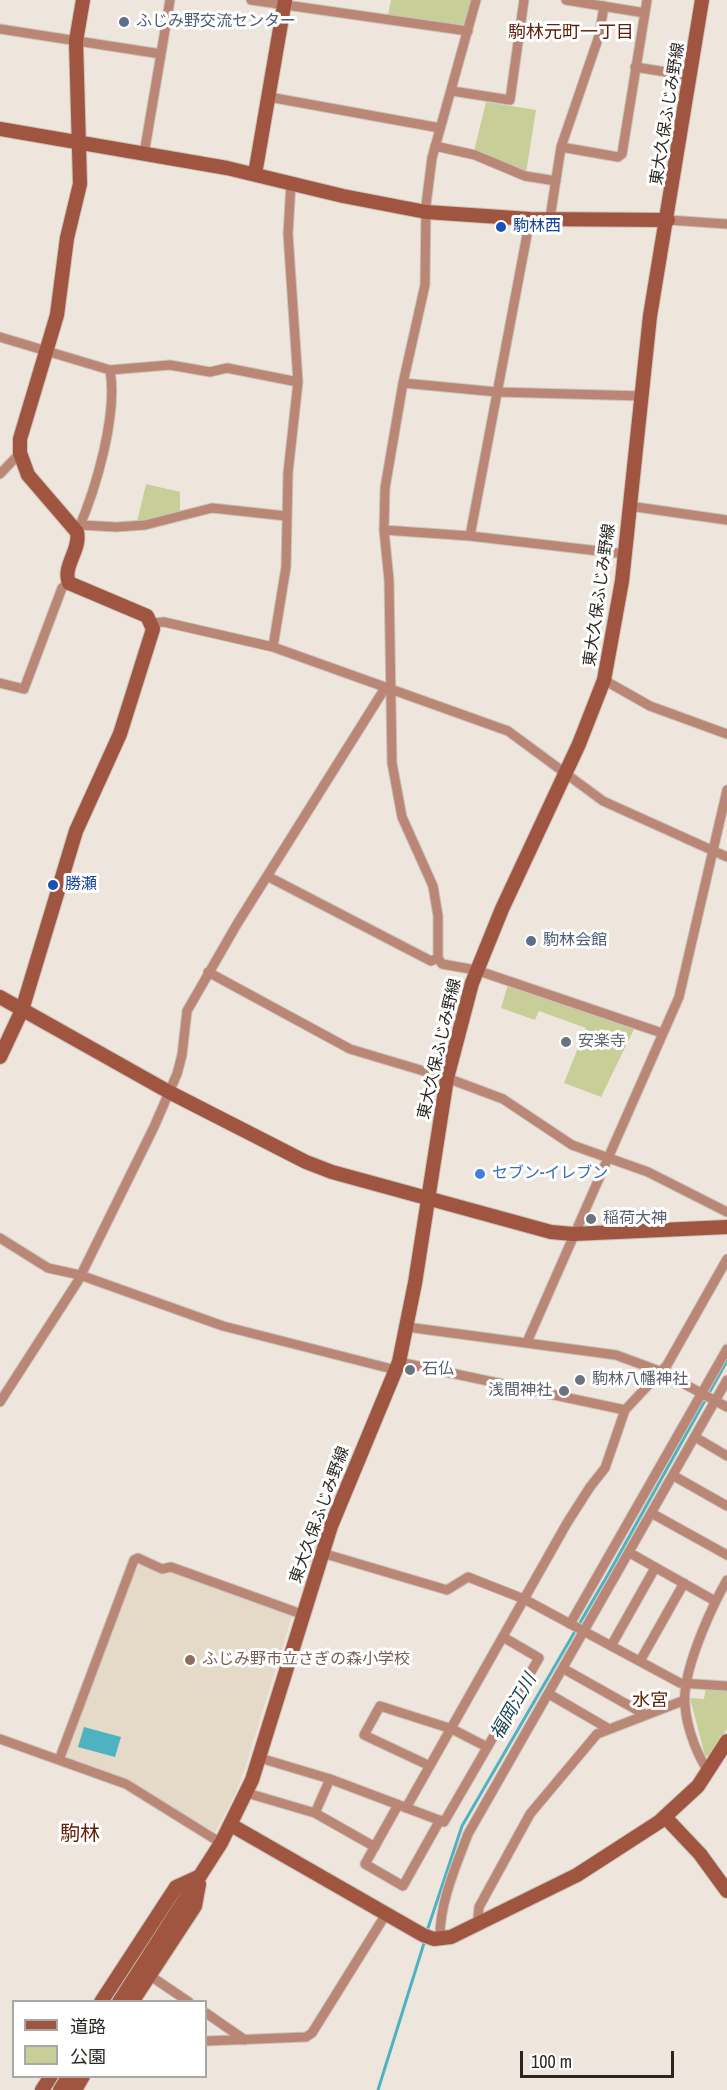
<!DOCTYPE html>
<html>
<head>
<meta charset="utf-8">
<style>
  body { margin:0 }
  #map { position:relative; width:727px; height:2090px; overflow:hidden; background:#eee6dc; font-family:"Archivo Narrow","Noto Sans JP",sans-serif }
  canvas { display:block }
  .legend { position:absolute; left:12px; top:2000px; width:195px; height:78px; box-sizing:border-box; background:#fff; border:2px solid #a9a8a7; margin:0; padding:8px 10px; list-style:none; font-size:18px; color:#292622 }
  .legend li { display:flex; align-items:center; gap:12px; height:30px }
  .legend b { width:30px; border:2px solid #a9a8a7 }
  .scale { position:absolute; left:520px; top:2051px; width:154px; height:27px; box-sizing:border-box; border:3px solid #292622; border-top:0; padding-left:8px; font-size:18px; line-height:21px; white-space:nowrap; color:#292622; -webkit-text-stroke:4px #fff; paint-order:stroke }
</style>
</head>
<body>
<div id="map">
<canvas width="727" height="2090"></canvas>
<ul class="legend">
<li><b style="height:8px;background:#9f553f"></b>道路</li>
<li><b style="height:16px;background:#c7ce98"></b>公園</li>
</ul>
<div class="scale">100 m</div>
</div>
<script>
const ctx = document.querySelector('canvas').getContext('2d');
ctx.lineJoin = 'round';
function fillPath(path, color) { ctx.fillStyle = color; ctx.fill(path, 'evenodd'); }
function stroke(path, color, width, dash) { ctx.strokeStyle = color; ctx.lineWidth = width; ctx.lineCap = dash ? 'butt' : 'round'; ctx.setLineDash(dash || []); ctx.stroke(path); }
function drawText(font, color, halo, rows, align = 'center') {
  ctx.font = font + ' "Archivo Narrow","Noto Sans JP",sans-serif'; ctx.lineWidth = 6; ctx.setLineDash([]); ctx.textBaseline = 'middle'; ctx.strokeStyle = halo; ctx.fillStyle = color; for (const [text, x, y, turn = 0] of rows) {
    ctx.save(); ctx.translate(x, y); ctx.rotate((+turn || 0) * Math.PI / 180); ctx.textAlign = isNaN(turn) ? turn : align; if (halo) ctx.strokeText(text, 0, 0); ctx.fillText(text, 0, 0); ctx.restore();
  }
}
const built = new Path2D(`
  M 142,1565 L 171,1570 L 292,1616 L 245,1768 L 235,1795 L 215,1832 L 134,1784 L 68,1758 L 66,1755 L 137,1566 Z`);
const green = new Path2D(`
  M 391,0 L 472,0 L 466,23 L 462,25 L 388,15 Z
  M 486,102 L 536,110 L 526,173 L 474,151 Z
  M 146,484 L 180,492 L 180,516 L 137,522 Z
  M 508,984 L 635,1027 L 601,1097 L 564,1083 L 586,1028 L 539,1011 L 535,1020 L 501,1008 Z
  M 706,1687 L 727,1690 L 727,1729 L 709,1756 L 705,1756 L 690,1698 L 704,1699 Z`);
const water = new Path2D(`
  M 84,1727 L 121,1737 L 115,1757 L 78,1747 Z`);
const stream = new Path2D(`
  M 427,1931 L 462,1826 L 610,1571 L 727,1361
  M 378,2090 L 425,1940`);
const street = new Path2D(`
  M 251,0 L 468,31
  M 566,0 L 645,13
  M 0,29 L 161,54 L 170,0
  M 635,67 L 691,76
  M 452,91 L 510,100 L 524,0
  M 269,97 L 440,128
  M 435,146 L 475,155 L 525,176 L 556,181
  M 561,147 L 618,157 L 622,154 L 647,0
  M 144,154 L 161,54
  M 550,218 L 561,147 L 599,36 L 604,6
  M 530,219 L 470,536 L 625,554
  M 668,220 L 727,224
  M 0,337 L 110,370 L 170,365 L 210,372 L 227,368 L 298,382
  M 403,383 L 497,392 L 642,396
  M 0,474 L 20,453
  M 629,506 L 727,520
  M 80,525 L 116,527 L 145,525 L 212,508 L 286,516
  M 78,530 C 96,489 118,414 110,370
  M 384,530 L 470,536
  M 152,623 L 164,622 L 273,647 L 508,731 L 603,801 L 727,857
  M 273,647 L 286,567 L 288,473 L 298,382 L 288,234 L 291,183
  M 604,680 L 650,706 L 727,734
  M 0,683 L 24,689 L 62,588 L 69,583
  M 267,876 L 431,961 L 438,958 L 442,964 L 476,970 L 662,1033
  M 438,958 L 438,916 L 433,886 L 402,817 L 392,763 L 389,580 L 384,530 L 385,488 L 403,383 L 425,285 L 426,205 L 432,158 L 476,0
  M 208,972 L 350,1049 L 447,1078 L 503,1099 L 572,1145 L 648,1172 L 727,1212
  M 0,1238 L 48,1268 L 80,1275 L 223,1326 L 396,1370
  M 407,1327 L 616,1355 L 662,1372 L 727,1407
  M 527,1342 L 679,997 L 727,790
  M 399,1362 L 625,1410 L 667,1365 L 727,1259
  M 0,1402 L 78,1281 L 154,1127 L 177,1074 L 182,1055 L 187,1011 L 237,924 L 385,688
  M 695,1437 L 727,1456
  M 674,1476 L 727,1506
  M 653,1514 L 727,1555
  M 322,1553 L 447,1590 L 468,1577 L 524,1599 L 680,1683 L 727,1686
  M 630,1553 L 715,1601
  M 570,1624 L 727,1349
  M 611,1646 L 655,1568
  M 640,1661 L 684,1583
  M 564,1669 L 644,1714
  M 549,1694 L 609,1729
  M 0,1739 L 126,1784 L 221,1843
  M 260,1758 L 330,1779 L 444,1822 L 539,1658 L 503,1637
  M 59,1760 L 134,1560 L 138,1558 L 162,1569 L 171,1567 L 304,1615
  M 430,1766 L 364,1735 L 380,1706 L 452,1729 L 487,1747
  M 708,1771 C 694,1750 683,1717 685,1692 C 688,1660 711,1608 727,1580
  M 247,1793 L 315,1813 L 375,1847
  M 398,1805 L 365,1864 L 403,1886 L 440,1820
  M 406,1808 L 567,1523 L 590,1487 L 605,1468 L 625,1410
  M 315,1813 L 330,1779
  M 481,1924 L 478,1917 L 479,1907 L 530,1814 L 597,1734 L 685,1700
  M 440,1939 C 439,1904 456,1866 468,1834 L 727,1380
  M 149,1975 L 189,2002
  M 206,2013 L 245,2040
  M 206,2041 L 306,2037 L 312,2033 L 386,1914`);
const secondary = new Path2D(`
  M 0,129 L 227,168 L 343,196 L 426,212 L 530,219 L 668,220
  M 255,174 L 285,0
  M 0,997 L 169,1092 L 306,1162 L 332,1172 L 551,1232 L 573,1234 L 727,1227
  M 0,1057 L 22,1010 L 76,831 L 120,734 L 153,629 L 147,616 L 69,583 C 62,566 81,550 77,532 L 28,475 L 20,453 L 20,439 L 57,315 L 67,238 L 80,184 L 76,41 L 83,0
  M 665,1817 L 700,1854 L 727,1891
  M 231,1825 L 423,1935 L 434,1939 L 451,1937 L 577,1875 L 659,1822 L 698,1786 L 727,1741
  M 101,2002 L 176,1887 L 200,1876
  M 119,2002 L 221,1843 L 252,1780 L 331,1526 L 399,1362 L 415,1283 L 447,1078 L 472,983 L 502,909 L 579,744 L 604,680 L 622,581 L 650,316 L 702,0
  M 132,2002 L 195,1906 L 199,1884
  M 42,2090 L 51,2076
  M 60,2090 L 69,2076
  M 75,2090 L 83,2076`);
const markers = [
  [124,22,6,"#5c6f8a"],
  [501,227,6,"#1a4fb4"],
  [53,885,6,"#1a4fb4"],
  [531,941,6,"#5c6f8a"],
  [566,1042,6,"#6b7280"],
  [480,1174,6,"#3f7fe0"],
  [591,1219,6,"#6b7280"],
  [410,1370,6,"#6b7280"],
  [580,1380,6,"#6b7280"],
  [564,1391,6,"#6b7280"],
  [190,1660,6,"#8d6e63"]
];
const serviceNames = [
  ["ふじみ野交流センター",136,22],
  ["駒林会館",543,941]
];
const streetNames = [
  ["東大久保ふじみ野線",668,114,-81],
  ["東大久保ふじみ野線",600,595,-82],
  ["東大久保ふじみ野線",440,1049,-77],
  ["東大久保ふじみ野線",320,1515,-70]
];
const transitNames = [
  ["駒林西",513,227],
  ["勝瀬",65,885]
];
const worshipNames = [
  ["安楽寺",578,1042],
  ["稲荷大神",603,1219],
  ["石仏",422,1370],
  ["駒林八幡神社",592,1380],
  ["浅間神社",552,1391,"right"]
];
const shopNames = [
  ["セブン-イレブン",492,1174]
];
const educationNames = [
  ["ふじみ野市立さぎの森小学校",202,1660]
];
const neighbourhoodNames = [
  ["駒林元町一丁目",571,33],
  ["水宮",650,1701]
];
const waterNames = [
  ["福岡江川",514,1707,-60]
];
const quarterNames = [
  ["駒林",80,1835]
];
fillPath(built, '#e5d9c8');
fillPath(green, '#c7ce98');
fillPath(water, '#4fb2c1');
stroke(stream, '#4fb2c1', 3);
stroke(street, '#cbc3bb', 11);
stroke(secondary, '#cbc3bb', 16);
stroke(street, '#ba8676', 9);
stroke(secondary, '#9f553f', 14);
for (const [x, y, r, color] of markers) { const dot = new Path2D(); dot.arc(x, y, r, 0, 2 * Math.PI); ctx.fillStyle = color; ctx.fill(dot); stroke(dot, '#fff', 2); }
drawText('16px', '#4e5e75', '#fff', serviceNames, 'left');
drawText('16px', '#292622', '#fff', streetNames);
drawText('16px', '#164399', '#fff', transitNames, 'left');
drawText('16px', '#5b616d', '#fff', worshipNames, 'left');
drawText('16px', '#366cbe', '#fff', shopNames, 'left');
drawText('16px', '#785e54', '#fff', educationNames, 'left');
drawText('18px', '#622108', '#fff', neighbourhoodNames);
drawText('italic 18px', '#144148', '#fff', waterNames);
drawText('20px', '#622108', '#fff', quarterNames);
</script>
</body>
</html>
